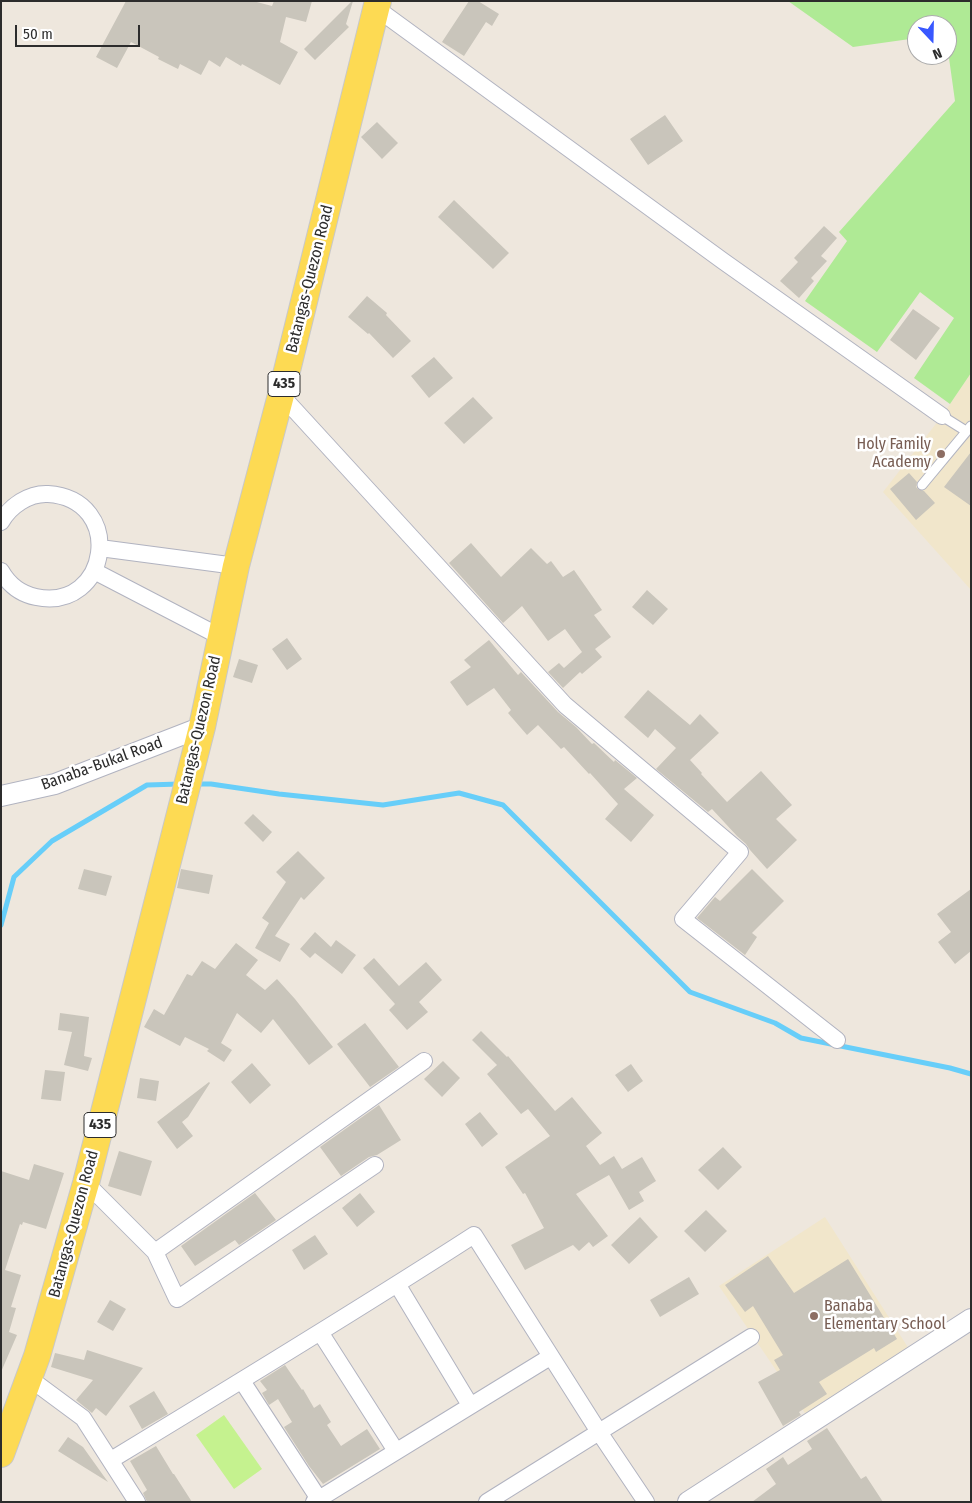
<!DOCTYPE html>
<html>
<head>
<meta charset="utf-8">
<style>
  body { margin:0 }
  #map { position:relative; width:972px; height:1503px; overflow:hidden; background:#eee7dd; font-family:"Fira Sans Condensed",sans-serif }
  canvas { display:block }
  .frame { position:absolute; inset:0; border:2px solid #2c2c2c; pointer-events:none }
  .north { position:absolute; left:907px; top:15px; width:50px; height:50px; box-sizing:border-box; background:#fff; border:1px solid #ababab; border-radius:50%; rotate:159deg; font-size:14px; font-weight:700; line-height:20px; text-align:center; color:#2c2c2c }
  .north::after { content:''; display:block; margin:auto; width:18px; height:22px; background:#3958ff; clip-path:polygon(50% 0,100% 100%,50% 72%,0 100%) }
  .scale { position:absolute; left:15px; top:25px; width:125px; height:22px; box-sizing:border-box; border:2px solid #2c2c2c; border-top:0; padding-left:6px; font-size:15px; line-height:18px; white-space:nowrap; color:#2c2c2c; -webkit-text-stroke:4px #fff; paint-order:stroke }
</style>
</head>
<body>
<div id="map">
<canvas width="972" height="1503"></canvas>
<div class="frame"></div>
<div class="north">N</div>
<div class="scale">50 m</div>
</div>
<script>
const ctx = document.querySelector('canvas').getContext('2d');
ctx.lineJoin = 'round';
function fillPath(path, color) { ctx.fillStyle = color; ctx.fill(path, 'evenodd'); }
function stroke(path, color, width, dash) { ctx.strokeStyle = color; ctx.lineWidth = width; ctx.lineCap = dash ? 'butt' : 'round'; ctx.setLineDash(dash || []); ctx.stroke(path); }
function drawText(font, color, halo, rows, align = 'center') {
  ctx.font = font + ' "Fira Sans Condensed",sans-serif'; ctx.lineWidth = 5; ctx.setLineDash([]); ctx.textBaseline = 'middle'; ctx.strokeStyle = halo; ctx.fillStyle = color; for (const [text, x, y, turn = 0] of rows) {
    ctx.save(); ctx.translate(x, y); ctx.rotate((+turn || 0) * Math.PI / 180); ctx.textAlign = isNaN(turn) ? turn : align; if (halo) ctx.strokeText(text, 0, 0); ctx.fillText(text, 0, 0); ctx.restore();
  }
}
const education = new Path2D(`
  M 971,373 L 971,590 L 883,492 L 942,416 Z
  M 825,1217 L 909,1349 L 807,1416 L 719,1286 Z`);
const green = new Path2D(`
  M 788,1 L 971,1 L 971,373 L 950,404 L 914,378 L 954,318 L 920,292 L 877,352 L 805,301 L 847,241 L 839,232 L 955,101 L 949,58 L 947,54 L 947,25 L 917,25 L 917,38 L 853,47 Z`);
const pitch = new Path2D(`
  M 224,1415 L 262,1469 L 234,1489 L 196,1435 Z`);
const stream = new Path2D(`
  M 196,784 L 211,784 L 279,794 L 383,805 L 459,793 L 503,805 L 690,992 L 775,1023 L 801,1038 L 950,1068 L 971,1074
  M 1,925 L 14,877 L 52,841 L 147,785 L 180,784`);
const building = new Path2D(`
  M 126,1 L 253,1 L 272,6 L 274,1 L 312,1 L 306,22 L 286,17 L 280,42 L 298,52 L 280,85 L 242,64 L 241,66 L 226,57 L 220,67 L 209,60 L 201,75 L 180,64 L 178,69 L 158,59 L 159,57 L 131,42 L 117,68 L 96,57 Z
  M 352,1 L 353,1 L 346,24 L 349,27 L 315,60 L 304,49 Z
  M 469,1 L 478,1 L 499,14 L 492,26 L 486,22 L 464,56 L 442,42 Z
  M 665,115 L 683,141 L 648,165 L 630,139 Z
  M 377,122 L 398,143 L 382,159 L 361,137 Z
  M 454,200 L 509,253 L 493,269 L 438,217 Z
  M 824,226 L 837,238 L 821,256 L 827,261 L 811,278 L 814,281 L 799,298 L 780,281 L 798,262 L 794,258 Z
  M 367,296 L 387,313 L 386,315 L 411,341 L 393,358 L 369,333 L 368,334 L 348,317 Z
  M 913,309 L 940,328 L 916,360 L 890,340 Z
  M 434,357 L 453,378 L 429,398 L 411,376 Z
  M 473,397 L 493,418 L 464,444 L 444,423 Z
  M 971,452 L 971,506 L 944,487 Z
  M 909,473 L 917,482 L 916,487 L 918,489 L 924,491 L 935,503 L 916,520 L 890,489 Z
  M 471,543 L 501,577 L 531,548 L 547,564 L 551,561 L 563,577 L 574,570 L 602,610 L 594,615 L 611,637 L 595,649 L 602,657 L 582,674 L 580,672 L 563,688 L 548,672 L 559,663 L 564,668 L 582,652 L 565,629 L 548,641 L 522,606 L 503,623 L 449,563 Z
  M 647,590 L 668,609 L 653,625 L 632,607 Z
  M 287,638 L 302,659 L 287,670 L 272,649 Z
  M 489,640 L 518,675 L 521,672 L 558,712 L 576,727 L 592,744 L 594,743 L 614,762 L 615,760 L 637,778 L 624,789 L 654,815 L 631,842 L 605,819 L 618,804 L 590,773 L 589,774 L 564,747 L 561,749 L 538,725 L 527,735 L 508,713 L 511,710 L 494,688 L 467,706 L 450,682 L 471,667 L 464,660 Z
  M 239,659 L 258,665 L 252,683 L 233,677 Z
  M 648,690 L 690,725 L 700,714 L 719,733 L 690,760 L 702,773 L 701,774 L 727,802 L 761,771 L 792,805 L 776,819 L 797,840 L 767,869 L 750,850 L 746,844 L 737,836 L 712,809 L 708,812 L 656,769 L 676,748 L 655,729 L 648,738 L 624,717 Z
  M 253,814 L 272,832 L 263,842 L 244,823 Z
  M 298,851 L 325,878 L 304,900 L 301,897 L 275,936 L 290,944 L 280,962 L 255,948 L 269,923 L 262,918 L 286,882 L 276,872 Z
  M 84,869 L 112,876 L 106,896 L 78,889 Z
  M 181,869 L 213,875 L 209,894 L 177,888 Z
  M 752,869 L 784,901 L 752,933 L 757,937 L 745,955 L 697,918 L 715,897 L 720,901 Z
  M 971,889 L 971,951 L 955,964 L 938,942 L 951,932 L 937,914 Z
  M 315,932 L 331,947 L 336,940 L 356,955 L 342,974 L 315,953 L 310,958 L 300,949 Z
  M 236,943 L 258,960 L 246,975 L 265,990 L 277,979 L 295,999 L 333,1047 L 309,1065 L 273,1019 L 261,1033 L 237,1013 L 221,1043 L 232,1050 L 224,1062 L 207,1051 L 209,1049 L 185,1037 L 180,1046 L 144,1027 L 154,1009 L 164,1015 L 187,974 L 192,976 L 202,961 L 215,969 Z
  M 374,958 L 399,986 L 426,962 L 442,980 L 419,1002 L 428,1012 L 407,1030 L 389,1010 L 395,1004 L 363,968 Z
  M 60,1013 L 89,1017 L 84,1056 L 92,1058 L 88,1071 L 64,1065 L 72,1032 L 58,1030 Z
  M 365,1023 L 399,1067 L 370,1087 L 337,1044 Z
  M 481,1031 L 507,1057 L 508,1056 L 555,1111 L 572,1097 L 602,1133 L 586,1146 L 600,1165 L 614,1156 L 622,1169 L 642,1157 L 656,1181 L 639,1192 L 644,1201 L 629,1210 L 609,1175 L 576,1194 L 608,1236 L 593,1247 L 589,1242 L 579,1251 L 573,1245 L 525,1270 L 511,1245 L 544,1228 L 525,1193 L 523,1194 L 505,1167 L 550,1136 L 528,1109 L 521,1114 L 487,1074 L 497,1065 L 472,1040 Z
  M 443,1061 L 460,1078 L 442,1097 L 424,1079 Z
  M 252,1063 L 271,1085 L 250,1104 L 231,1082 Z
  M 631,1064 L 643,1081 L 628,1092 L 615,1075 Z
  M 45,1070 L 65,1072 L 61,1101 L 41,1099 Z
  M 140,1078 L 159,1081 L 156,1101 L 137,1098 Z
  M 209,1082 L 210,1083 L 188,1117 L 182,1122 L 193,1136 L 177,1149 L 157,1122 Z
  M 379,1105 L 401,1140 L 377,1155 L 369,1157 L 341,1176 L 320,1147 Z
  M 480,1112 L 498,1134 L 482,1147 L 465,1124 Z
  M 723,1147 L 742,1167 L 718,1190 L 698,1170 Z
  M 119,1151 L 152,1161 L 141,1196 L 108,1186 Z
  M 34,1164 L 64,1173 L 46,1229 L 23,1222 L 22,1225 L 20,1224 L 5,1270 L 21,1275 L 11,1307 L 16,1308 L 9,1332 L 17,1335 L 1,1372 L 1,1171 L 29,1180 Z
  M 255,1193 L 276,1220 L 239,1245 L 235,1240 L 195,1266 L 181,1246 Z
  M 360,1193 L 375,1212 L 357,1227 L 342,1208 Z
  M 706,1210 L 727,1231 L 705,1252 L 684,1231 Z
  M 640,1217 L 658,1237 L 629,1264 L 611,1245 Z
  M 315,1235 L 328,1254 L 304,1270 L 292,1250 Z
  M 768,1256 L 794,1293 L 848,1259 L 897,1339 L 876,1352 L 874,1348 L 819,1382 L 827,1394 L 799,1412 L 801,1415 L 783,1426 L 758,1382 L 780,1370 L 774,1360 L 783,1355 L 753,1306 L 745,1312 L 725,1285 Z
  M 689,1277 L 699,1294 L 660,1317 L 650,1300 Z
  M 110,1300 L 126,1309 L 113,1331 L 97,1322 Z
  M 87,1350 L 143,1368 L 106,1416 L 96,1408 L 92,1413 L 76,1400 L 93,1380 L 51,1367 L 55,1353 L 84,1360 Z
  M 285,1365 L 302,1390 L 303,1389 L 314,1408 L 320,1404 L 331,1422 L 327,1425 L 341,1446 L 367,1429 L 380,1449 L 323,1484 L 309,1466 L 284,1427 L 292,1422 L 278,1399 L 269,1405 L 262,1393 L 267,1390 L 260,1381 Z
  M 154,1391 L 168,1414 L 142,1429 L 129,1406 Z
  M 827,1428 L 861,1479 L 866,1476 L 883,1502 L 752,1502 L 776,1484 L 766,1469 L 783,1457 L 788,1465 L 812,1449 L 807,1441 Z
  M 68,1437 L 83,1447 L 108,1482 L 58,1451 Z
  M 156,1446 L 173,1474 L 174,1474 L 192,1502 L 147,1502 L 143,1493 L 147,1490 L 130,1461 Z`);
const service = new Path2D(`
  M 942,416 L 966,431
  M 922,485 L 971,426`);
const minor = new Path2D(`
  M 376,8 L 723,261 L 942,416
  M 281,395 L 565,705 L 740,852 L 683,919 L 837,1040
  M 1,522 C 10,506 29,493 48,494 C 126,499 110,612 36,597 C 21,594 9,585 1,571
  M 100,548 L 236,566
  M 94,571 L 221,637
  M 86,1183 L 155,1252 L 177,1299 L 375,1165
  M 155,1252 L 424,1061
  M 397,1284 L 470,1405
  M 320,1332 L 396,1451
  M 29,1378 L 83,1418 L 137,1502
  M 242,1381 L 319,1499
  M 111,1460 C 233,1386 355,1312 474,1235 L 599,1432 L 646,1502
  M 314,1502 L 550,1357
  M 487,1502 L 751,1337`);
const tertiary = new Path2D(`
  M 1,796 L 55,784 L 202,727
  M 688,1502 L 971,1319`);
const primary = new Path2D(`
  M 1,1454 L 37,1356 L 86,1183 L 202,727 L 236,566 L 281,395 L 378,1`);
const markers = [
  [941,454,5,"#8d6e63"],
  [814,1316,5,"#8d6e63"]
];
const shields = [
  [284,384,32],
  [100,1125,32]
];
const shieldNames = [
  ["435",284,384],
  ["435",100,1125]
];
const streetNames = [
  ["Batangas-Quezon Road",310,279,-76],
  ["Batangas-Quezon Road",199,730,-77],
  ["Banaba-Bukal Road",102,764,-20],
  ["Batangas-Quezon Road",74,1224,-75]
];
const educationNames = [
  ["Holy Family",931,445],
  ["Academy",931,463],
  ["Banaba",824,1307,"left"],
  ["Elementary School",824,1325,"left"]
];
fillPath(education, '#f1e6cb');
fillPath(green, '#afea95');
fillPath(pitch, '#c5f28f');
stroke(stream, '#67cef9', 5);
fillPath(building, '#c9c5bb');
stroke(service, '#b1b3c0', 11);
stroke(minor, '#b1b3c0', 18);
stroke(tertiary, '#b1b3c0', 22);
stroke(primary, '#c8c8c8', 28);
stroke(service, '#fff', 9);
stroke(minor, '#fff', 16);
stroke(tertiary, '#fff', 20);
stroke(primary, '#fdda53', 26);
for (const [x, y, r, color] of markers) { const dot = new Path2D(); dot.arc(x, y, r, 0, 2 * Math.PI); ctx.fillStyle = color; ctx.fill(dot); stroke(dot, '#fff', 2); }
for (const [x, y, w] of shields) { const box = new Path2D(); box.roundRect(x - w / 2, y - 12.5, w, 25, 4); ctx.fillStyle = '#fff'; ctx.fill(box); stroke(box, '#2c2c2c', 1); }
drawText('bold 15px', '#2c2c2c', null, shieldNames);
drawText('16px', '#2c2c2c', '#fff', streetNames);
drawText('16px', '#785e54', '#fff', educationNames, 'right');
</script>
</body>
</html>
